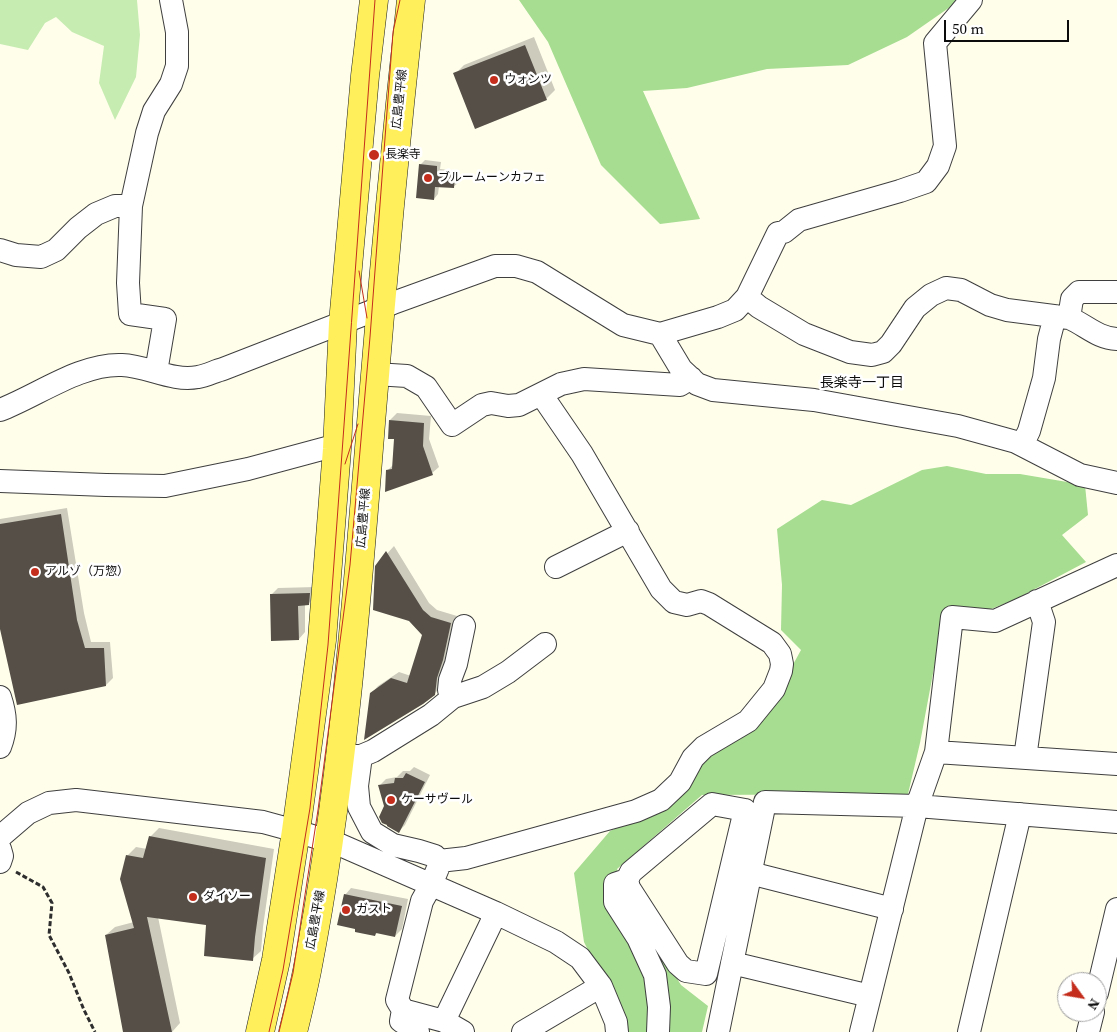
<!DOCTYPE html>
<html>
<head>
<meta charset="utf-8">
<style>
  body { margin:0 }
  #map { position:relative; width:1117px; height:1032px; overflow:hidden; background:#fffeeb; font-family:"Source Serif 4",serif }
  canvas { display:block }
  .north { position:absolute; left:1057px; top:972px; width:50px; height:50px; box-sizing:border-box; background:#fff; border:1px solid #9e9e9e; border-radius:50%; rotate:122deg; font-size:14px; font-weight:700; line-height:20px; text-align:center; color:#0c0c0c }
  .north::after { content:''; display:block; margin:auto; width:18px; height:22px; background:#c42d1c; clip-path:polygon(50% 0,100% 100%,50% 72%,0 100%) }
  .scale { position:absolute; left:944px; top:20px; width:125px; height:22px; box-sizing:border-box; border:2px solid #0c0c0c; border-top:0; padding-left:6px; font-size:15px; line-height:18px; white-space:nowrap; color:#0c0c0c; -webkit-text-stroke:4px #fff; paint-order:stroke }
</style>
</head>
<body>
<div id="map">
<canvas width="1117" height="1032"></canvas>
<div class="north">N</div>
<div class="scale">50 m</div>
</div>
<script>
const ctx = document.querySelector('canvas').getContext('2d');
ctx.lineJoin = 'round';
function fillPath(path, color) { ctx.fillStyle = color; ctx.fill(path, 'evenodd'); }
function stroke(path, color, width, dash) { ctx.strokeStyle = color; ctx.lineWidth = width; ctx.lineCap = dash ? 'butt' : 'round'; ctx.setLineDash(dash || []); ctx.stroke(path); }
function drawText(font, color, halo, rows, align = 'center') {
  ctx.font = font + ' "Source Serif 4","Noto Sans JP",serif'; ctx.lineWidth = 5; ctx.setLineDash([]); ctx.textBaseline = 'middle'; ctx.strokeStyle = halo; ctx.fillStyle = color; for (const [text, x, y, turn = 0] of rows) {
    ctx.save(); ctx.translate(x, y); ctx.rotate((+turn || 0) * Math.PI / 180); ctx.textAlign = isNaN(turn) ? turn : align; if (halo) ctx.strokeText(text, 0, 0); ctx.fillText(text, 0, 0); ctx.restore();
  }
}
const green = new Path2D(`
  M 0,0 L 137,0 L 140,35 L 136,77 L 115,120 L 99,83 L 104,46 L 72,32 L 56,17 L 45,23 L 28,50 L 0,44 Z`);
const forest = new Path2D(`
  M 519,0 L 956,0 L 953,5 L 907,37 L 848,65 L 767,69 L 687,88 L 643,91 L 700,219 L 660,224 L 601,165 L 548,42 Z
  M 947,466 L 986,474 L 1020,474 L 1085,485 L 1088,515 L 1062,535 L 1086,562 L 1016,599 L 986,611 L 945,609 L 920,743 L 908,794 L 702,795 L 617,869 L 626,896 L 681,985 L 708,1006 L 702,1032 L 627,1032 L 627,1029 L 584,942 L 574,873 L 610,831 L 665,806 L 705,755 L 762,721 L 801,650 L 781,630 L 782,585 L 777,529 L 822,500 L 851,505 L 922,470 Z`);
const shadow = new Path2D(`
  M 534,37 L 555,90 L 546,99 L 455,74 L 464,65 Z
  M 425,160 L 441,162 L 440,169 L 459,171 L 458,183 L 453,187 L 439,186 L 438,194 L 434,199 L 420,165 Z
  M 397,413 L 431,416 L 429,439 L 439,467 L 432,473 L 387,471 L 394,464 L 395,438 L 390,420 Z
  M 67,508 L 84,613 L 91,642 L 110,642 L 113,678 L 106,685 L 0,624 L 0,519 Z
  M 394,546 L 429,603 L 437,610 L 457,616 L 441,687 L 434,694 L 371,694 L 378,686 L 399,672 L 411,676 L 423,634 L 376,566 Z
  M 316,587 L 315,597 L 308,604 L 305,604 L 305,632 L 299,639 L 271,595 L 278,588 Z
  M 414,767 L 430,775 L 405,825 L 399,831 L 386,806 L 379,786 L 386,779 L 397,777 L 403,771 L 410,771 Z
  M 159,828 L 274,849 L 263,927 L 261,951 L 252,959 L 208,924 L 158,917 L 180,1023 L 172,1032 L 124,1032 L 106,935 L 115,927 L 134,922 L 127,856 L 136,847 L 147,849 L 150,837 Z
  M 351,888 L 408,899 L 402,929 L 395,936 L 378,932 L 375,935 L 345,895 Z`);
const building = new Path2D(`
  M 525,45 L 547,100 L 475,129 L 453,73 Z
  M 419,164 L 437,166 L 437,173 L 455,174 L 454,188 L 435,187 L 434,200 L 416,198 Z
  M 389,420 L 424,423 L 423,446 L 433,475 L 385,492 L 386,470 L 392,469 L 394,439 L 388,439 Z
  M 61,514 L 77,620 L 85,648 L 104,648 L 106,686 L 17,705 L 0,629 L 0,524 Z
  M 386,551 L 423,610 L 431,617 L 451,623 L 443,660 L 437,678 L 435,695 L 423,704 L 364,740 L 370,693 L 391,678 L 407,683 L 422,635 L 409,621 L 373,610 L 375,566 Z
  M 310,593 L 309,605 L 298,606 L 299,640 L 271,641 L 270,594 Z
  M 406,773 L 425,782 L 399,833 L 387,826 L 387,825 L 382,823 L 379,817 L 384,806 L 378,785 L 394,783 L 395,778 L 403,778 Z
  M 149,836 L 266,858 L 255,937 L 253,961 L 204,956 L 206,925 L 147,917 L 172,1032 L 123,1032 L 105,935 L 134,928 L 120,879 L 126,855 L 143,858 Z
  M 344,894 L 402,906 L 395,937 L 376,933 L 375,936 L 355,932 L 355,929 L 337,925 Z`);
const path = new Path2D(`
  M 16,872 L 43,887 L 52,903 L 49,935 L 69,973 L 84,1010 L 95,1032`);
const minor = new Path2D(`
  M 0,250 L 16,255 L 41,257 L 56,250 L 78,228 L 96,214 L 115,206 L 131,206
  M 747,297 L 759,307 L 804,334 L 850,352 L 872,355 L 883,352 L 891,344 L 915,308 L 931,295 L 946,288 L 961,290 L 990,305 L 1007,310 L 1069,318 C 1086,325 1097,338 1117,339
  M 1069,318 L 1072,299 L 1079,292 L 1117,292
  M 660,334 L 681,369 L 697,384 L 713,390 L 814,400 L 958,426 L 1016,442 L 1080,475 L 1117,483
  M 156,372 L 165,319 L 130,314 L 128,283 L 131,206 L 147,133 L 154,111 L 171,84 L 177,66 L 177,32 L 171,0
  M 375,374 L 407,376 L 426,387 L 452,425 L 482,405 L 491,403 L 508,406 L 519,405 L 561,384 L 584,379 L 680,385 L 691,378
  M 0,410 C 37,396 81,363 122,365 C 148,366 172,382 198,377 C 206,376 215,371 223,369 L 393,303 L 495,266 L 516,266 L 537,272 L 623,325 L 660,334 L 718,317 L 735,310 L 747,297 L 778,233 L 784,232 L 799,220 L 900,191 L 926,182 L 938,166 L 945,146 L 935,43 L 971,0
  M 1022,445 L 1029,431 L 1044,378 L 1049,339 L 1055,316
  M 0,481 L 106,485 L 165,486 L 248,469 L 326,448 L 337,449
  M 556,567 L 628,531
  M 0,697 C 6,715 7,729 0,747
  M 453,697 L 449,690 L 450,680 L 456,664 L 464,626
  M 936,752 L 1117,764
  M 347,756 L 361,756 L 373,751 L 431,715 L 453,697 L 483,687 L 508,672 L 545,644
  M 361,756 L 357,786 L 359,807 L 372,832 L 393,845 L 419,851 L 435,856 L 439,861 L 438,868 L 431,885 L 422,901 L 397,1000 L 403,1010 L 444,1021 L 463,1032
  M 1025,758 L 1044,622 L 1037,601
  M 0,837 L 28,813 L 49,803 L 76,800 L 263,822 L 296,831 L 338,844 L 496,913 L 556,942 L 580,958 L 601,986 L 616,1022 L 617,1032
  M 0,849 L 2,856 L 0,862
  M 439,861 L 466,858 L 636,811 L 661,800 L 680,782 L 693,758 L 704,747 L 748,721 L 774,689 L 781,671 L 782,664 L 780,654 L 772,643 L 709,604 L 701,601 L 687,605 L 674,602 L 661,589 L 582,454 L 541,394
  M 750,873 L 892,909
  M 627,880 L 629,888 L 678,964 L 686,971 L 706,974 L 745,810 L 712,804 L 631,872 L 627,880 L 615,884 L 615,902 L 638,938 L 655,975 L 659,1007 L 658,1032
  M 732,963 L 870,996
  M 1097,993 L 1117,909
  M 403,1010 L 401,1021 L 418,1032
  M 444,1021 L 496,913
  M 523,1032 L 601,986
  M 718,1032 L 765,802 L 917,806 L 1117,822
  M 861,1032 L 917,806 L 936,752 L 952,617 L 995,621 L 1117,565
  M 969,1032 L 1020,814
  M 1088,1032 L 1093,1012`);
const major = new Path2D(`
  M 260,1032 L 276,960 L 296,831 L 322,640 L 337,449 L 343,323 L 365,76 L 374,0
  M 293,1032 C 298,1012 303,991 307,971 C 343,786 357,598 372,411 C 383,274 396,137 411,0`);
const tram = new Path2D(`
  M 359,271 L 367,318
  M 345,464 L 358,424
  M 269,1032 L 283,970 L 310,808 L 328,645 L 375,0
  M 279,1032 L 293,973 L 318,810 L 350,565 L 370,337 L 393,32 L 400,0`);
const markers = [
  [494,80,5,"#c42d1c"],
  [374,155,6,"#c42d1c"],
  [428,178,5,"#c42d1c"],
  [35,572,5,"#c42d1c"],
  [391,800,5,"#c42d1c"],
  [193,897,5,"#c42d1c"],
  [346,910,5,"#c42d1c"]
];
const poiNames = [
  ["ウォンツ",504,80],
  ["長楽寺",385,155],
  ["ブルームーンカフェ",438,178],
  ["アルゾ（万惣）",45,572],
  ["ケーサヴール",401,800],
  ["ダイソー",203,897],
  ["ガスト",356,910]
];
const streetNames = [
  ["広島豊平線",400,99,-84],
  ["広島豊平線",364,518,-85],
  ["広島豊平線",316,920,-80]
];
const neighbourhoodNames = [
  ["長楽寺一丁目",862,383]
];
fillPath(green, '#c7ecb2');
fillPath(forest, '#a7dd91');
fillPath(shadow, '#0003');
fillPath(building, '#554f48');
stroke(minor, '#3f3f3f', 24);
stroke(major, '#1d1d1d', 29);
stroke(path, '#2e2e2e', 3, [5, 2.5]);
stroke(minor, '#fff', 22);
stroke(major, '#fff05b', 28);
stroke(tram, '#c42d1c', 1);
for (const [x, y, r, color] of markers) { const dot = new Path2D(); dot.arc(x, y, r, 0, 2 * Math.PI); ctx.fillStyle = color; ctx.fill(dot); stroke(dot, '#fff', 2); }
drawText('12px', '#0c0c0c', '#fff', poiNames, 'left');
drawText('12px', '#0c0c0c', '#fff', streetNames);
drawText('14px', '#0c0c0c', '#fff', neighbourhoodNames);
</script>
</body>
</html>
